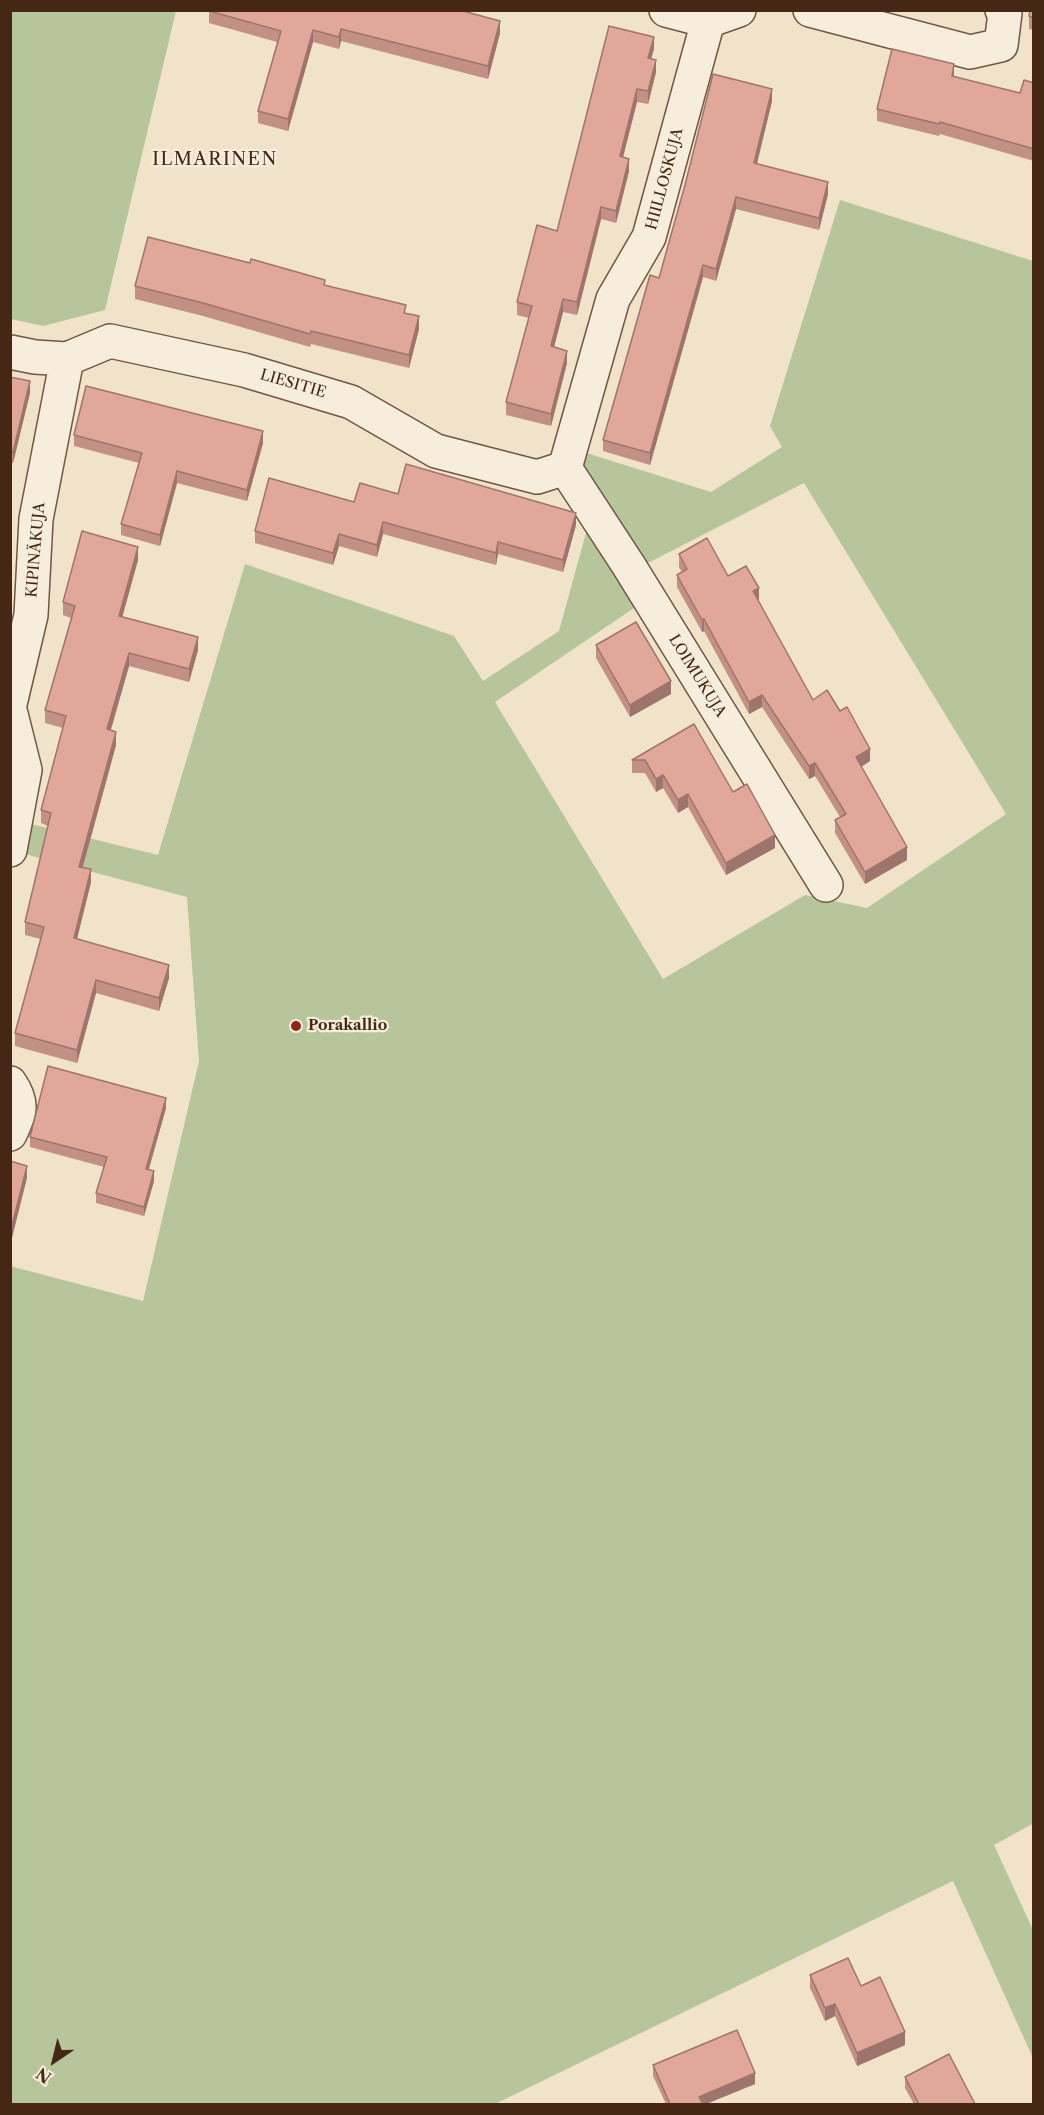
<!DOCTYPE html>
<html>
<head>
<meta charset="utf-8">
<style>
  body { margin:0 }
  #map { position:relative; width:1044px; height:2115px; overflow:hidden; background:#f1e3c9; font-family:"Libre Caslon Text",serif }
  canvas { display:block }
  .frame { position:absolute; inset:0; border:12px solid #462716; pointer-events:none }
  .north { position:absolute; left:24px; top:2031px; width:60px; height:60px; -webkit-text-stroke:4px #f6eddc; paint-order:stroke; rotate:215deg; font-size:16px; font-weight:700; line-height:24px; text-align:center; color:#462716 }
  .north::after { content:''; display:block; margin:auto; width:21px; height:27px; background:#462716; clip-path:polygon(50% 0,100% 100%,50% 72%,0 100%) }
</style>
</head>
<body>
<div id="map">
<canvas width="1044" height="2115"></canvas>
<div class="frame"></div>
<div class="north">N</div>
</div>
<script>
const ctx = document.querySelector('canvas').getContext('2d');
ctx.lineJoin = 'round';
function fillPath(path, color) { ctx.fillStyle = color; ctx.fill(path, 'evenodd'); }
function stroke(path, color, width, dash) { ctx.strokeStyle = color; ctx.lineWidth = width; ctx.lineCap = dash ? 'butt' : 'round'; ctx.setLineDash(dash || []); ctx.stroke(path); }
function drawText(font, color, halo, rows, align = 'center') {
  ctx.font = font + ' "Libre Caslon Text",serif'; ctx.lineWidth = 4.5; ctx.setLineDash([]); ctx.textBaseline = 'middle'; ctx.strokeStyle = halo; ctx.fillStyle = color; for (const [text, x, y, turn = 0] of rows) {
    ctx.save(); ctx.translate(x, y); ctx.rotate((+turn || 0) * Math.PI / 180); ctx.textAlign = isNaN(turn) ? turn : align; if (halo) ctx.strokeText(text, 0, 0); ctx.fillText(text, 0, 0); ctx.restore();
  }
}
const green = new Path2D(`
  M 11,10 L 176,11 L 105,310 L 43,326 L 11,319 Z
  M 840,200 L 1033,261 L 1034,1823 L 994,1845 L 1033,1930 L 1033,2058 L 953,1881 L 495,2104 L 11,2104 L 10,1266 L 143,1301 L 199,1061 L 187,897 L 21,853 L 27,823 L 158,855 L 245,564 L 454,636 L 483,681 L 559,631 L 589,522 L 640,604 L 495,702 L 663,979 L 805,895 L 867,908 L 1006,814 L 804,483 L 642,566 L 575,467 L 580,451 L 711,492 L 782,447 L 770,426 Z`);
const street = new Path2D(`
  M 666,10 L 708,21
  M 810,10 L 970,52 L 1001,45 L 1005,13 L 1002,10
  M 708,21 L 739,10
  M 10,352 L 35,357 L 67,359 L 110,341 L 244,370 L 351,402 L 436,451 L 537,477 L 565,468
  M 565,468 L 629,566 L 826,885
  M 565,468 L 613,299 L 649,237 L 708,21
  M 10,704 L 31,615 L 36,519 L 67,359
  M 10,710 L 25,770 L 10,850
  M 10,1083 C 24,1103 20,1114 10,1134`);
const wall = new Path2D(`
  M 209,10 L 500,33 L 488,79 L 341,41 L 339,49 L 313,42 L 288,131 L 258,123 L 258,111 L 277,42 L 209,23 Z
  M 1034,10 L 1034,30 L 1029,29 L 1029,16 Z
  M 654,49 L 651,58 L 656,72 L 648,104 L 637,102 L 623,157 L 629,171 L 616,223 L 601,219 L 577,315 L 563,312 L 554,347 L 567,363 L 551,426 L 506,415 L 506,402 L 529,318 L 517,315 L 517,302 L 557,231 Z
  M 1034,83 L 1034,161 L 940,134 L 939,136 L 877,121 L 877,109 L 1020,93 Z
  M 772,101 L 757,164 L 828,194 L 819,230 L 736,209 L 716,281 L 703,277 L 650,465 L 603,451 L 603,440 L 659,278 Z
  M 135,286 L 325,286 L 406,313 L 419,329 L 409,368 L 311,344 L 310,347 L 203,316 L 135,299 Z
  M 10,377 L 30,393 L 13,463 L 10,462 Z
  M 74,435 L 263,443 L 247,501 L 177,483 L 160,546 L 121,535 L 121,524 L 139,463 L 74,446 Z
  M 398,494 L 576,525 L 563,572 L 498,554 L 496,565 L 383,534 L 377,557 L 339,546 L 333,565 L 255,543 L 255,531 L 354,502 Z
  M 679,554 L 728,576 L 758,601 L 813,700 L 870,761 L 861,767 L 907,860 L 865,884 L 835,833 L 835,820 L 840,817 L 815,776 L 809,779 L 762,707 L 749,714 L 704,631 L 702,632 L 677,587 L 677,575 L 682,572 L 679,567 Z
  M 138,560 L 122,617 L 198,650 L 189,682 L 129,666 L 111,730 L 116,745 L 83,867 L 91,882 L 77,939 L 169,978 L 159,1011 L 96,993 L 77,1063 L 15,1046 L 15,1033 L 41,939 L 25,935 L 25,922 L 48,826 L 41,823 L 41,810 L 63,728 L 45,723 L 45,710 L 71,618 L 63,615 L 63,602 Z
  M 596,645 L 671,694 L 630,717 L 596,658 Z
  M 694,724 L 733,792 L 775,848 L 726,875 L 688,807 L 678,813 L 663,788 L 656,792 L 645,773 L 632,773 L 632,760 Z
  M 166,1108 L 149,1169 L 154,1181 L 144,1216 L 96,1203 L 96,1193 L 104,1167 L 30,1147 L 30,1137 Z
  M 810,1975 L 861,1986 L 905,2045 L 857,2066 L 835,2016 L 825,2021 L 810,1988 Z
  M 653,2065 L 755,2084 L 706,2104 L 666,2104 L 653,2076 Z
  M 905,2077 L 975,2104 L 914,2104 L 905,2088 Z`);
const shadedWall = new Path2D(`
  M 500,21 L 500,33 L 488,79 L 488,66 Z
  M 341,29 L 341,41 L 339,49 L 339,37 Z
  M 313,30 L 313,42 L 288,131 L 288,119 Z
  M 654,37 L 654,49 L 648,70 L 648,58 Z
  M 656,60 L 656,72 L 648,104 L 648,91 Z
  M 954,64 L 954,76 L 952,88 L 952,76 Z
  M 637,89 L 637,102 L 620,169 L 620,156 Z
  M 772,89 L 772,101 L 754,175 L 754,163 Z
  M 629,159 L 629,171 L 616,223 L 616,211 Z
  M 828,182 L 828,194 L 819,230 L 819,218 Z
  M 736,197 L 736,209 L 716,281 L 716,269 Z
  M 601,207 L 601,219 L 577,315 L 577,302 Z
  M 703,265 L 703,277 L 650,465 L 650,453 Z
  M 563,299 L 563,312 L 551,359 L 551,346 Z
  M 419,316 L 419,329 L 409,368 L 409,355 Z
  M 567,351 L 567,363 L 551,426 L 551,414 Z
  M 30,381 L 30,393 L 13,463 L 13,452 Z
  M 263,431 L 263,443 L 247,501 L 247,490 Z
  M 177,471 L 177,483 L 160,546 L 160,535 Z
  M 576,513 L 576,525 L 563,572 L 563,560 Z
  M 383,522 L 383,534 L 377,557 L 377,545 Z
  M 339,534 L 339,546 L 333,565 L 333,553 Z
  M 498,542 L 498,554 L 496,565 L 496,553 Z
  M 138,547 L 138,560 L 119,629 L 119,616 Z
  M 759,588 L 759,601 L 753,591 Z
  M 704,619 L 704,631 L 702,632 L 702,620 Z
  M 198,637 L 198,650 L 189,682 L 189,669 Z
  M 129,653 L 129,666 L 107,742 L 107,729 Z
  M 671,681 L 671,694 L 630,717 L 630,705 Z
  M 762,695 L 762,707 L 749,714 L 749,702 Z
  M 116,732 L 116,745 L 79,880 L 79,867 Z
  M 870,749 L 870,761 L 856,770 L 856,757 Z
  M 815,763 L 815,776 L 809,779 L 809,766 Z
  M 663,775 L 663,788 L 656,792 L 656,779 Z
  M 688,794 L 688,807 L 678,813 L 678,800 Z
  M 775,835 L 775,848 L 726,875 L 726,863 Z
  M 907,847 L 907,860 L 865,884 L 865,872 Z
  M 91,869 L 91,882 L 74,951 L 74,938 Z
  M 169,965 L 169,978 L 159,1011 L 159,998 Z
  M 96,980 L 96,993 L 77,1063 L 77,1050 Z
  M 166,1098 L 166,1108 L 146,1178 L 146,1169 Z
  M 27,1166 L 27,1178 L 10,1246 L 10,1233 Z
  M 154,1171 L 154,1181 L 144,1216 L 144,1207 Z
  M 835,2004 L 835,2016 L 825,2021 L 825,2008 Z
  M 905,2032 L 905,2045 L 857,2066 L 857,2053 Z
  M 755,2073 L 755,2084 L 706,2104 L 699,2104 L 699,2097 Z`);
const building = new Path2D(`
  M 459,10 L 500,21 L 488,66 L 341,29 L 339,37 L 313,30 L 288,119 L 258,111 L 281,31 L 209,11 Z
  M 1030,10 L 1034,10 L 1034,18 L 1029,16 Z
  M 609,26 L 654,37 L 648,58 L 656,60 L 648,91 L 637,89 L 620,156 L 629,159 L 616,211 L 601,207 L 577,302 L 563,299 L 551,346 L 567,351 L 551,414 L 506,402 L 532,306 L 517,302 L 537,225 L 557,231 Z
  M 892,49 L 954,64 L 952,76 L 1020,93 L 1024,80 L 1034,83 L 1034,149 L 940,122 L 939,124 L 877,109 Z
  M 713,74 L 772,89 L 754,163 L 828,182 L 819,218 L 736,197 L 716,269 L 703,265 L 650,453 L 603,440 L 650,275 L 659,278 L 685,185 Z
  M 148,237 L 250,263 L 251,259 L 325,280 L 324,285 L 406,305 L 404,313 L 419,316 L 409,355 L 311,331 L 310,334 L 203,303 L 135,286 Z
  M 10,377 L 30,381 L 13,452 L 10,451 Z
  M 86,386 L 263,431 L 247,490 L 177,471 L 160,535 L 121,524 L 142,453 L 74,435 Z
  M 406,464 L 576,513 L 563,560 L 498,542 L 496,553 L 383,522 L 377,545 L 339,534 L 333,553 L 255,531 L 269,478 L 354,502 L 360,483 L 398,494 Z
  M 82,531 L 138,547 L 119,616 L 198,637 L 189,669 L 129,653 L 107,729 L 116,732 L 79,867 L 91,869 L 74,938 L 169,965 L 159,998 L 96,980 L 77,1050 L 15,1033 L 44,927 L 25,922 L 51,813 L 41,810 L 66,716 L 45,710 L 75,606 L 63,602 Z
  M 707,538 L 728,576 L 746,566 L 759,588 L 753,591 L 813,700 L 827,690 L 840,711 L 847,707 L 870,749 L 856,757 L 907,847 L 865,872 L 835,820 L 846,814 L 815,763 L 809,766 L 762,695 L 749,702 L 704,619 L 702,620 L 677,575 L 687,569 L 679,554 Z
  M 636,622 L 671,681 L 630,705 L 596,645 Z
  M 694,724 L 733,792 L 747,784 L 775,835 L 726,863 L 688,794 L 678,800 L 663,775 L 656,779 L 645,760 L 632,760 Z
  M 48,1066 L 166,1098 L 146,1169 L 154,1171 L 144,1207 L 96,1193 L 107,1157 L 30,1137 Z
  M 10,1161 L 27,1166 L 10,1233 Z
  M 848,1958 L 861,1986 L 880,1977 L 905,2032 L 857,2053 L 835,2004 L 825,2008 L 810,1975 Z
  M 737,2030 L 755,2073 L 699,2097 L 703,2104 L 670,2104 L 653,2065 Z
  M 949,2054 L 975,2104 L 919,2104 L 905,2077 Z`);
const markers = [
  [296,1026,6,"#8f2418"]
];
const streetNames = [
  ["HIILLOSKUJA",665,179,-75],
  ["LIESITIE",293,384,16],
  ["KIPINÄKUJA",36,550,-85],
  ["LOIMUKUJA",697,676,58]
];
const poiNames = [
  ["Porakallio",308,1026]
];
const quarterNames = [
  ["ILMARINEN",215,160]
];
fillPath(green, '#b6c59a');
stroke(street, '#715643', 36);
stroke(street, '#f6eddc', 33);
fillPath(wall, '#c29085');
fillPath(shadedWall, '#9e756c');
fillPath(building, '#e2a79b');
stroke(building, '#9e756c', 1.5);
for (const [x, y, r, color] of markers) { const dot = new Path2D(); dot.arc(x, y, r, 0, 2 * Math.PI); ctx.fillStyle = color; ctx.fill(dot); stroke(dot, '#f6eddc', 2); }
drawText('15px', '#462716', '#f6eddc', streetNames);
drawText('bold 15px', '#462716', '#f6eddc', poiNames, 'left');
ctx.letterSpacing = '1.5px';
drawText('18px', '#462716', '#f6eddc', quarterNames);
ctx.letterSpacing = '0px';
</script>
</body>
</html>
